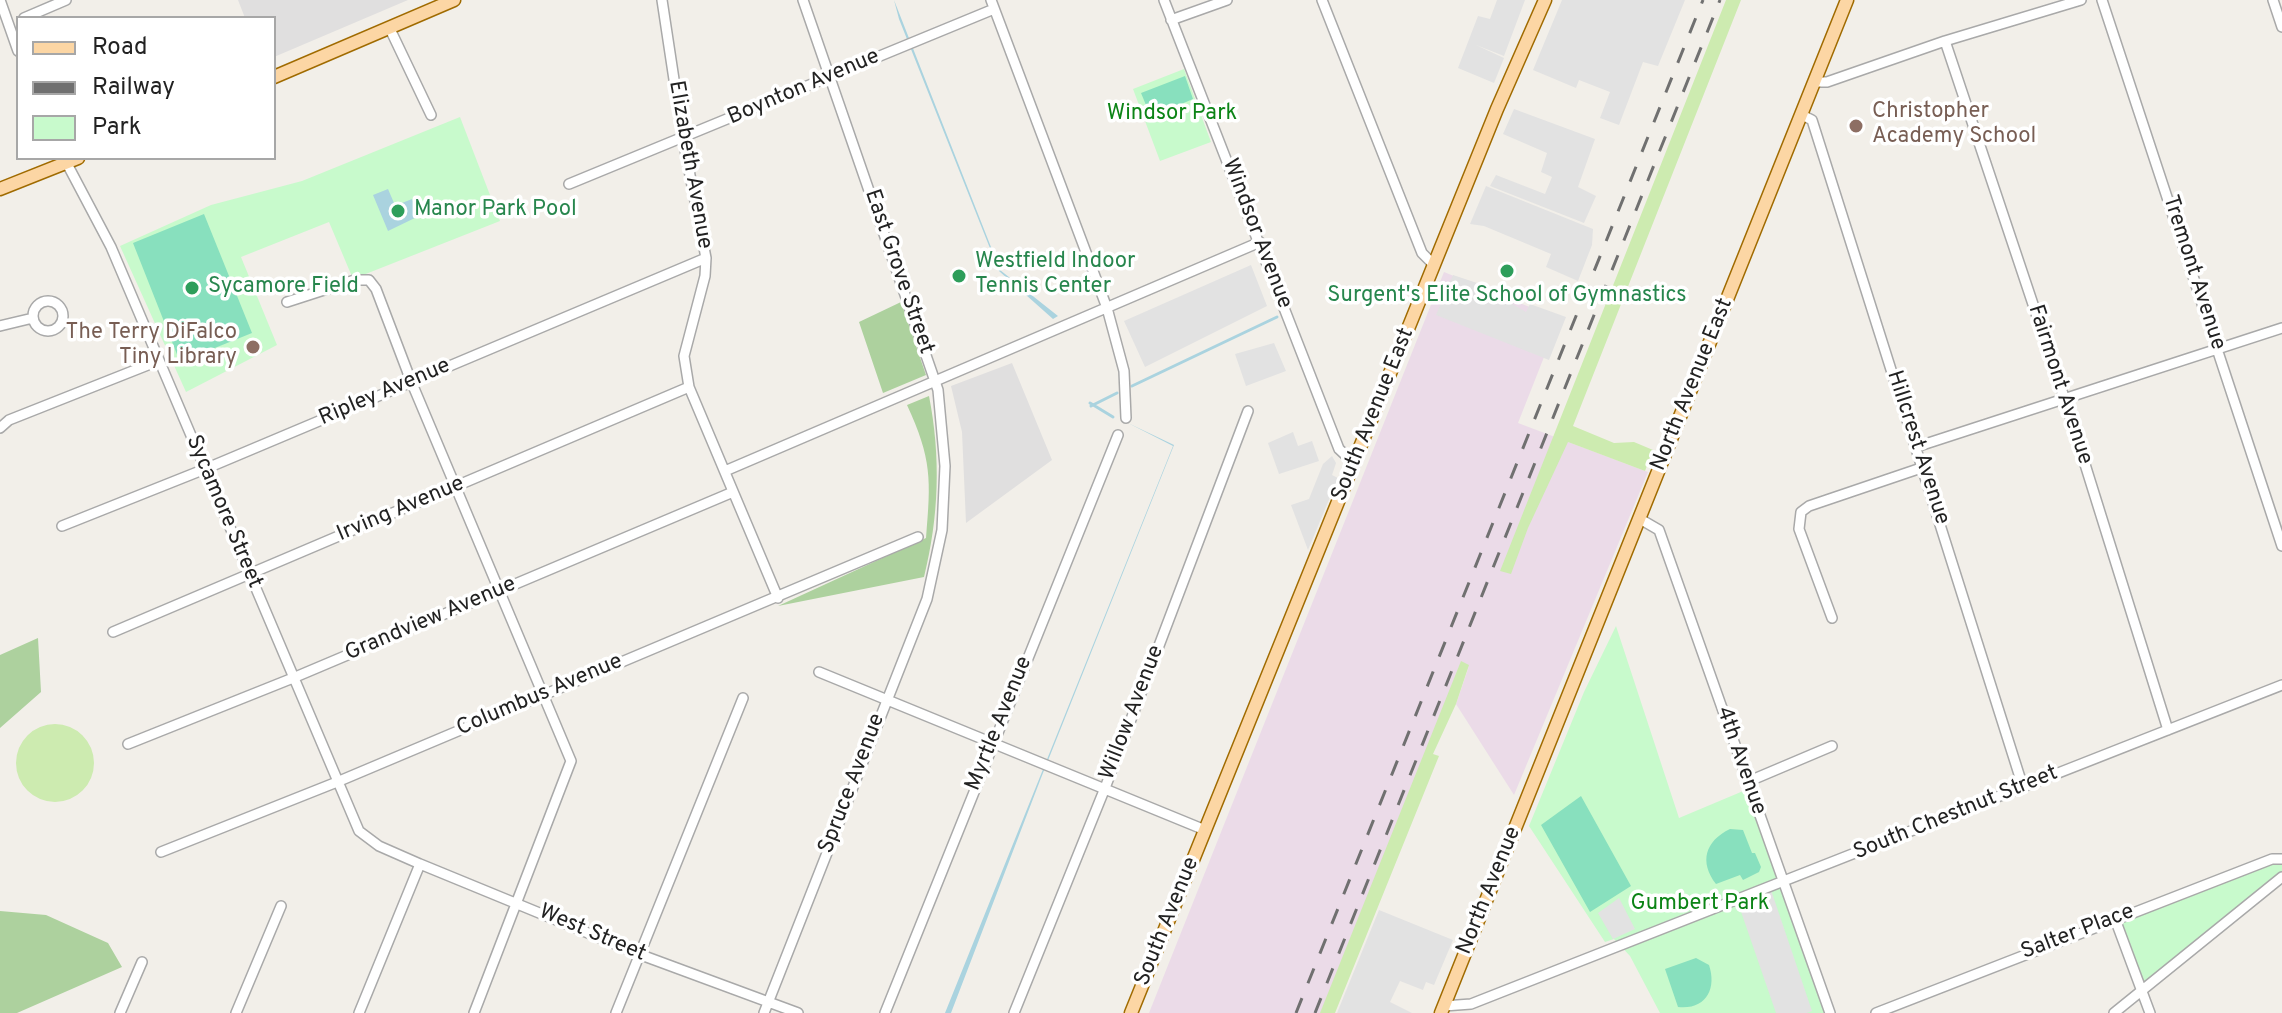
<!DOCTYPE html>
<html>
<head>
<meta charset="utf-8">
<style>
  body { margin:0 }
  #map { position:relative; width:2282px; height:1013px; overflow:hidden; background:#f2efe9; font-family:Overpass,sans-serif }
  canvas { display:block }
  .legend { position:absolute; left:16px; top:16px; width:260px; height:144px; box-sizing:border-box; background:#fff; border:2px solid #a7a7a7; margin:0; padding:10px 14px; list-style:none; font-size:24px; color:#222 }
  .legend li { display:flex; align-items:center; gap:16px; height:40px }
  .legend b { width:40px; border:2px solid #a7a7a7 }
</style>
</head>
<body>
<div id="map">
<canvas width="2282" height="1013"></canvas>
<ul class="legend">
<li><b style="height:10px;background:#fcd6a4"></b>Road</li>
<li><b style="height:10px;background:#707070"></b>Railway</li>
<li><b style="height:22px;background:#c8facc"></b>Park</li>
</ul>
</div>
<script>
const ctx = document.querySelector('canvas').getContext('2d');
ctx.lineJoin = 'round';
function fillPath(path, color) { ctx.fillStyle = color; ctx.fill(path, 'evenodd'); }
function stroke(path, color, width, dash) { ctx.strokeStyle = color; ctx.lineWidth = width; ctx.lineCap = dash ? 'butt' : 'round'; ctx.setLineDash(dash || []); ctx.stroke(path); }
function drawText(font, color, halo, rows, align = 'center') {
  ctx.font = font + ' Overpass,sans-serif'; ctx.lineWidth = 7; ctx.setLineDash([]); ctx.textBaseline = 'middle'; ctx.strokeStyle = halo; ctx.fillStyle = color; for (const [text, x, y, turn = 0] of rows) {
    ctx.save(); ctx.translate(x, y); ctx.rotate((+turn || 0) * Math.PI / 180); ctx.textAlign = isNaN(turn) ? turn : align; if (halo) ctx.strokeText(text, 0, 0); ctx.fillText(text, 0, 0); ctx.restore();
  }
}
const residential = new Path2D(`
  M 238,0 L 408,0 L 274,57 L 274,18 L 245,18 Z
  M 1012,363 L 1052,460 L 966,523 L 962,432 L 951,386 Z`);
const industrial = new Path2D(`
  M 1444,272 L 1559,319 L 1518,423 L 1648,472 L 1514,795 L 1456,704 L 1469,666 L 1321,1013 L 1149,1013 Z`);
const grass = new Path2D(`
  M 1726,0 L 1741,0 L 1573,426 L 1614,443 L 1634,442 L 1653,450 L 1645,471 L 1568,442 L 1528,528 L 1511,574 L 1500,571 Z
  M 1461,661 L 1469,665 L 1456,704 L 1433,754 L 1439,756 L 1335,1013 L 1320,1013 Z
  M16 763a39 39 0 1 1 78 0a39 39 0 1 1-78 0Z`);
const forest = new Path2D(`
  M 901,302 L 926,375 L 883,393 L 859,322 Z
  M 929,396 C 941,457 939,517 924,577 L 778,606 L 926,538 C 931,480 932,459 907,405 Z
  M 38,638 L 41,692 L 0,728 L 0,655 Z
  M 0,911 L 46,915 L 108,943 L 122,967 L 17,1013 L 0,1013 Z`);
const park = new Path2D(`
  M 1184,69 L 1211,142 L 1160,161 L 1133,89 Z
  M 460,117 L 500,221 L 353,279 L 329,222 L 241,257 L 277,345 L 186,392 L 120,246 L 211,205 L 302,181 Z
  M 1616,626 L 1679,818 L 1748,789 L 1833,1013 L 1660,1013 L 1630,956 L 1614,939 L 1605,942 L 1529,826 L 1584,692 Z
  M 2282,859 L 2282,877 L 2142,990 L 2115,919 Z`);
const pitch = new Path2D(`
  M 1185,76 L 1193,99 L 1151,117 L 1141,93 Z
  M 204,214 L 252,333 L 180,362 L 133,243 Z
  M 1581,796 L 1631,886 L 1590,912 L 1541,825 Z
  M 1730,829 L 1743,830 L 1752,853 L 1755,853 L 1761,867 L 1759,872 L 1743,880 L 1740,875 L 1716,884 C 1699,862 1705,841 1730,829 Z
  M 1696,958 L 1709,965 C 1717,989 1706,1010 1678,1007 L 1665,969 Z`);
const parking = new Path2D(`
  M 1497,0 L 1525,0 L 1504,56 L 1476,45 L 1504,58 L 1494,83 L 1458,68 L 1478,16 L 1490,19 Z
  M 1562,0 L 1685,0 L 1658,66 L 1643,62 L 1619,125 L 1600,118 L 1610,92 L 1579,80 L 1576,88 L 1533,70 Z
  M 1514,109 L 1595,139 L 1578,187 L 1596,196 L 1584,223 L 1490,186 L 1496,175 L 1545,194 L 1552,177 L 1541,172 L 1547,153 L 1503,134 Z
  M 1486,186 L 1593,229 L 1592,245 L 1578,281 L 1546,267 L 1551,254 L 1484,226 L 1470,224 Z
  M 1251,265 L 1267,306 L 1145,367 L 1124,321 Z
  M 1453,275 L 1510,294 L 1509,302 L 1526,312 L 1530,304 L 1566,317 L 1549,360 L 1436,315 Z
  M 1274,343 L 1286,371 L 1246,386 L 1235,354 Z
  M 1293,432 L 1298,446 L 1312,441 L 1319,461 L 1279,474 L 1268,443 Z
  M 1332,456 L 1336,463 L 1332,475 L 1338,478 L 1308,550 L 1291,505 L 1309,499 L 1323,464 Z
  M 1770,887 L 1812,1011 L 1807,1013 L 1776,1013 L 1737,900 Z
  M 1619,898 L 1635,929 L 1613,939 L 1598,913 Z
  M 1379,910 L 1453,940 L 1434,985 L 1426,982 L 1423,990 L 1400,981 L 1390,1002 L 1412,1013 L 1337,1013 Z`);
const water = new Path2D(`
  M 894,0 L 1000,270 L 1058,316 L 1053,319 L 999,271 L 899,19 Z
  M 388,189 L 394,203 L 397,205 L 412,199 L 419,216 L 388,231 L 373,195 Z
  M 1128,423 L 1174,445 L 1041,778 L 951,1013 L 945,1013 L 1173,446 Z`);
const stream = new Path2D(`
  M 1132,386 L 1277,317
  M 1090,403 L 1113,417
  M 1091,406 L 1117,393`);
const minor = new Path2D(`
  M 0,0 L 18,51
  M 662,0 L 683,139 L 706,258 L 705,276 L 684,356 L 689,387 L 778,598
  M 991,0 L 1107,308 L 1124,371 L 1126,418
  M 1164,0 L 1339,449 L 1354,463
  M 1322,0 L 1422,253 L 1434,265
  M 2102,0 L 2282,546
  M 2273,0 L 2282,27
  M 24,18 L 66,0
  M 1171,20 L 1227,0
  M 390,29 L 431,115
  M 1945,41 L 2064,397 L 2168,730
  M 1815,82 L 1827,82 L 1945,41 L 2081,0
  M 1802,115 L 1812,120 L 1825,161 L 2023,787
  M 64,158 L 111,247 L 359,831 L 379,846 L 420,864 L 644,956 L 798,1013
  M 569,184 L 994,9
  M33 316a15 15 0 1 1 30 0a15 15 0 1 1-30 0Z
  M 287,302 L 355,280 L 369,280 L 376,289 L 411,381 L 571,761 L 474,1013
  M 0,326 L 33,318
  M 0,428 L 9,420 L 158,361
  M 1916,447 L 2282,328
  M 725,471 L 1260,242
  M 1640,519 L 1659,530 L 1830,1013
  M 62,526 L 205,469 L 706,258
  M 1832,618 L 1799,529 L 1801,512 L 1809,506 L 1924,467
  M 113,632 L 689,387
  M 819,672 L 1205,830
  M 128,744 L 293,678 L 733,492
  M 1747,782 L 1832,746
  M 161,852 L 337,782 L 918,537
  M 2115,919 L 2150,1013
  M 1444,1006 L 1471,1004 L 2282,685
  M 120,1013 L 142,962
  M 236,1013 L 281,906
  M 359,1013 L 420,864
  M 616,1013 L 743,698
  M 764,1013 L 927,599 L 942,530 L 945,466 L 938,390 L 803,0
  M 885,1013 L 1118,435
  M 1014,1013 L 1105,788 L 1248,411
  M 1876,1013 L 2272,859 L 2282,859
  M 2114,1013 L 2282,877`);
const major = new Path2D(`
  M 274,77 L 454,0
  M 0,189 L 78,158
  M 1131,1013 L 1497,109 L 1545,0
  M 1441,1013 L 1847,0`);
const rail = new Path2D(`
  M 1296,1013 L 1703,0
  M 1315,1013 L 1720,0`);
const markers = [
  [1856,126,8,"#8d6e63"],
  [398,211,8,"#2e9e5b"],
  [1507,271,8,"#2e9e5b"],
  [959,276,8,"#2e9e5b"],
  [192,288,8,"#2e9e5b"],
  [253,347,8,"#8d6e63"]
];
const streetNames = [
  ["Boynton Avenue",804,88,-23],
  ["Elizabeth Avenue",689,165,80],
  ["Windsor Avenue",1256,234,69],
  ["East Grove Street",898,272,71],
  ["Tremont Avenue",2193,273,72],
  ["North Avenue East",1693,385,-68],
  ["Fairmont Avenue",2059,385,72],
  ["Ripley Avenue",385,393,-23],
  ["South Avenue East",1374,415,-68],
  ["Hillcrest Avenue",1917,448,72],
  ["Irving Avenue",401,510,-23],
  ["Sycamore Street",223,512,67],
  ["Grandview Avenue",431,620,-23],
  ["Columbus Avenue",540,696,-23],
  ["Willow Avenue",1133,713,-69],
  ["Myrtle Avenue",1000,724,-68],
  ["4th Avenue",1740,761,71],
  ["Spruce Avenue",853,784,-69],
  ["South Chestnut Street",1956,814,-22],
  ["North Avenue",1490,891,-68],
  ["South Avenue",1168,922,-68],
  ["Salter Place",2078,933,-21],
  ["West Street",592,934,23]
];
const educationNames = [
  ["Christopher",1872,113],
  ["Academy School",1872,138],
  ["The Terry DiFalco",237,334,"right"],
  ["Tiny Library",237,359,"right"]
];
const parkNames = [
  ["Windsor Park",1172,115],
  ["Gumbert Park",1700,905]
];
const leisureNames = [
  ["Manor Park Pool",414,211],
  ["Westfield Indoor",975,263],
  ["Tennis Center",975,288],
  ["Sycamore Field",208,288],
  ["Surgent's Elite School of Gymnastics",1507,297,"center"]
];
fillPath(residential, '#e0dfdf');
fillPath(industrial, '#ebdbe8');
fillPath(grass, '#cdebb0');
fillPath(forest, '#add19e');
fillPath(park, '#c8facc');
fillPath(pitch, '#88e0be');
fillPath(parking, '#e2e2e2');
fillPath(water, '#aad3df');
stroke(stream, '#aad3df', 3);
stroke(minor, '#a9a9a9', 12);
stroke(major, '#a06b00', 15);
stroke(minor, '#fff', 9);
stroke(major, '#fcd6a4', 12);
stroke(rail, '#707070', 3, [16, 16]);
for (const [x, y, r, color] of markers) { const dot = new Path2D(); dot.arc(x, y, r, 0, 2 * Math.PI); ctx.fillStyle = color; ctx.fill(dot); stroke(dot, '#fff', 3); }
drawText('22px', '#222', '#fff', streetNames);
drawText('22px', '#785e54', '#fff', educationNames, 'left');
drawText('22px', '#0c8416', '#fff', parkNames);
drawText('22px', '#27864d', '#fff', leisureNames, 'left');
</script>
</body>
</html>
